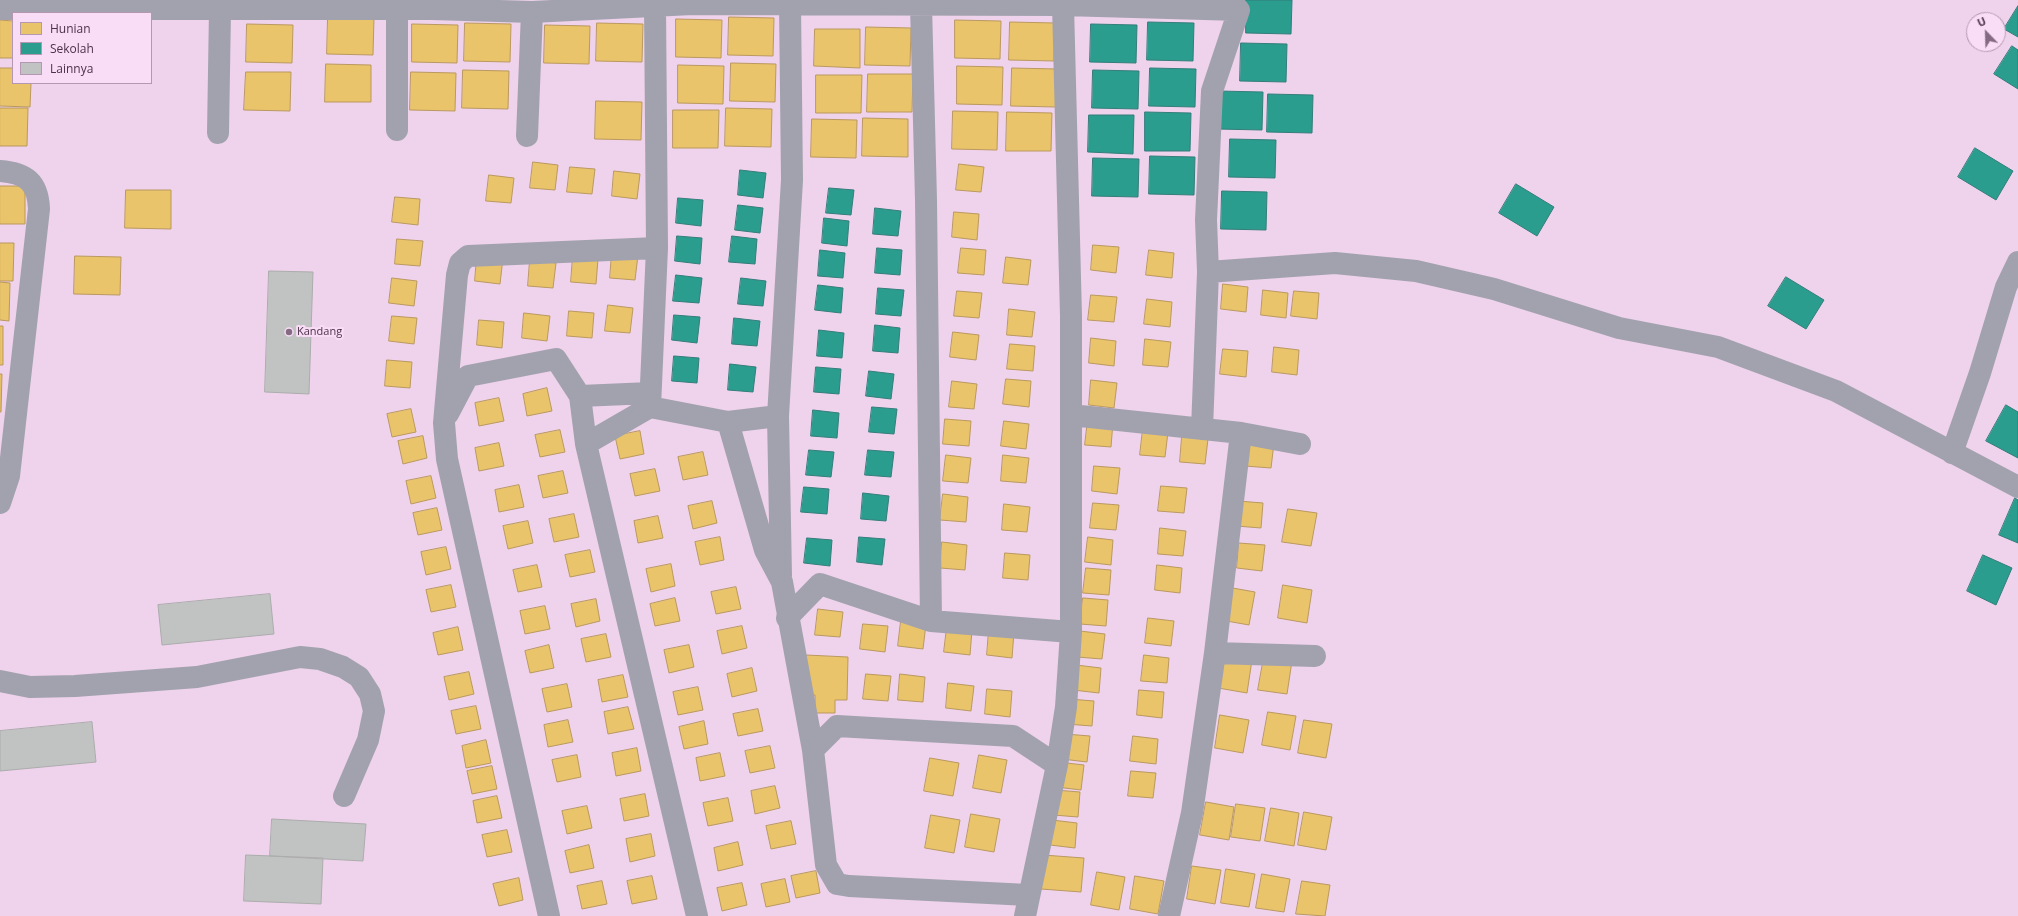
<!DOCTYPE html>
<html>
<head>
<meta charset="utf-8">
<style>
  body { margin:0 }
  #map { position:relative; width:2018px; height:916px; overflow:hidden; background:#efd3ec; font-family:"Open Sans",sans-serif }
  canvas { display:block }
  .legend { position:absolute; left:12px; top:12px; width:140px; height:72px; box-sizing:border-box; background:#f9ddf6; border:1px solid #b498b1; margin:0; padding:5px 7px; list-style:none; font-size:12px; color:#4c314a }
  .legend li { display:flex; align-items:center; gap:8px; height:20px }
  .legend b { width:20px; border:1px solid #b498b1 }
  .north { position:absolute; left:1966px; top:12px; width:40px; height:40px; box-sizing:border-box; background:#f9ddf6; border:1px solid #b498b1; border-radius:50%; rotate:337deg; font-size:11px; font-weight:700; line-height:16px; text-align:center; color:#4c314a }
  .north::after { content:''; display:block; margin:auto; width:14px; height:18px; background:#856a83; clip-path:polygon(50% 0,100% 100%,50% 72%,0 100%) }
</style>
</head>
<body>
<div id="map">
<canvas width="2018" height="916"></canvas>
<ul class="legend">
<li><b style="height:11px;background:#e9c46a"></b>Hunian</li>
<li><b style="height:11px;background:#2a9d8f"></b>Sekolah</li>
<li><b style="height:11px;background:#c1c2c2"></b>Lainnya</li>
</ul>
<div class="north">U</div>
</div>
<script>
const ctx = document.querySelector('canvas').getContext('2d');
ctx.lineJoin = 'round';
function fillPath(path, color) { ctx.fillStyle = color; ctx.fill(path, 'evenodd'); }
function stroke(path, color, width, dash) { ctx.strokeStyle = color; ctx.lineWidth = width; ctx.lineCap = dash ? 'butt' : 'round'; ctx.setLineDash(dash || []); ctx.stroke(path); }
function drawText(font, color, halo, rows, align = 'center') {
  ctx.font = font + ' "Open Sans",sans-serif'; ctx.lineWidth = 4; ctx.setLineDash([]); ctx.textBaseline = 'middle'; ctx.strokeStyle = halo; ctx.fillStyle = color; for (const [text, x, y, turn = 0] of rows) {
    ctx.save(); ctx.translate(x, y); ctx.rotate((+turn || 0) * Math.PI / 180); ctx.textAlign = isNaN(turn) ? turn : align; if (halo) ctx.strokeText(text, 0, 0); ctx.fillText(text, 0, 0); ctx.restore();
  }
}
const homes = new Path2D(`
  M 328,16 L 374,17 L 373,55 L 327,54 Z
  M 729,17 L 774,18 L 773,56 L 728,55 Z
  M 676,19 L 722,20 L 721,58 L 676,57 Z
  M 0,20 L 13,21 L 13,58 L 0,58 Z
  M 955,20 L 1001,21 L 1000,59 L 955,58 Z
  M 1010,22 L 1055,23 L 1054,61 L 1009,60 Z
  M 465,23 L 511,24 L 510,62 L 464,61 Z
  M 597,23 L 643,24 L 642,62 L 596,61 Z
  M 247,24 L 293,25 L 292,63 L 246,62 Z
  M 412,24 L 458,25 L 457,63 L 412,62 Z
  M 545,25 L 590,26 L 589,64 L 544,63 Z
  M 866,27 L 911,28 L 910,66 L 865,65 Z
  M 815,29 L 860,29 L 860,68 L 814,66 Z
  M 731,63 L 776,64 L 775,102 L 730,101 Z
  M 326,64 L 371,65 L 371,102 L 325,102 Z
  M 678,65 L 724,66 L 723,104 L 678,103 Z
  M 957,66 L 1003,67 L 1002,105 L 957,104 Z
  M 0,68 L 13,68 L 13,83 L 31,83 L 30,107 L 0,106 Z
  M 1012,68 L 1057,69 L 1056,107 L 1011,106 Z
  M 463,70 L 509,71 L 508,109 L 462,108 Z
  M 246,72 L 291,72 L 290,111 L 244,110 Z
  M 411,72 L 456,73 L 455,111 L 410,110 Z
  M 868,74 L 913,74 L 912,112 L 867,112 Z
  M 816,75 L 862,75 L 861,113 L 816,113 Z
  M 596,101 L 642,102 L 641,140 L 595,139 Z
  M 0,108 L 28,108 L 27,146 L 0,146 Z
  M 726,108 L 772,109 L 771,147 L 725,146 Z
  M 673,110 L 719,110 L 718,148 L 673,148 Z
  M 953,111 L 998,112 L 997,150 L 952,149 Z
  M 1007,112 L 1052,113 L 1051,151 L 1006,151 Z
  M 863,118 L 908,119 L 908,157 L 862,156 Z
  M 812,119 L 857,120 L 856,158 L 811,157 Z
  M 533,162 L 558,165 L 555,190 L 530,188 Z
  M 959,164 L 984,167 L 981,192 L 956,190 Z
  M 570,167 L 595,169 L 592,194 L 567,192 Z
  M 614,171 L 640,174 L 637,199 L 612,196 Z
  M 489,175 L 514,178 L 511,203 L 486,201 Z
  M 0,186 L 25,186 L 25,224 L 0,224 Z
  M 126,190 L 171,190 L 171,229 L 125,228 Z
  M 395,197 L 420,199 L 418,225 L 392,222 Z
  M 954,212 L 979,214 L 977,240 L 952,237 Z
  M 397,239 L 423,241 L 420,266 L 395,264 Z
  M 0,243 L 14,243 L 13,281 L 0,281 Z
  M 1093,245 L 1119,247 L 1116,273 L 1091,270 Z
  M 961,248 L 986,250 L 984,275 L 958,273 Z
  M 1149,250 L 1174,253 L 1172,278 L 1146,275 Z
  M 612,253 L 638,255 L 635,280 L 610,278 Z
  M 75,256 L 121,257 L 120,295 L 74,294 Z
  M 477,256 L 503,258 L 500,284 L 475,281 Z
  M 573,256 L 598,259 L 596,284 L 571,282 Z
  M 1006,257 L 1031,260 L 1028,285 L 1003,283 Z
  M 530,260 L 556,263 L 553,288 L 528,286 Z
  M 392,278 L 417,281 L 414,306 L 389,303 Z
  M 0,282 L 10,283 L 9,321 L 0,320 Z
  M 1223,284 L 1248,287 L 1246,312 L 1221,309 Z
  M 1263,290 L 1288,293 L 1286,318 L 1261,315 Z
  M 957,291 L 982,293 L 979,318 L 954,316 Z
  M 1294,291 L 1319,293 L 1317,319 L 1291,316 Z
  M 1091,295 L 1117,297 L 1114,322 L 1088,320 Z
  M 1147,299 L 1172,302 L 1170,327 L 1144,324 Z
  M 608,305 L 633,308 L 630,333 L 605,331 Z
  M 1009,309 L 1035,312 L 1032,337 L 1007,335 Z
  M 569,311 L 594,313 L 592,338 L 567,336 Z
  M 524,313 L 550,316 L 547,341 L 522,338 Z
  M 392,316 L 417,318 L 414,344 L 389,341 Z
  M 479,320 L 504,322 L 502,348 L 477,345 Z
  M 0,326 L 3,326 L 3,365 L 0,365 Z
  M 953,332 L 979,335 L 976,360 L 950,357 Z
  M 1091,338 L 1116,341 L 1114,366 L 1089,363 Z
  M 1145,339 L 1171,342 L 1168,367 L 1143,365 Z
  M 1010,344 L 1035,346 L 1033,371 L 1007,369 Z
  M 1274,347 L 1299,350 L 1297,375 L 1272,372 Z
  M 1223,349 L 1248,351 L 1246,377 L 1220,374 Z
  M 387,360 L 412,362 L 410,388 L 385,386 Z
  M 0,374 L 2,374 L 1,412 L 0,412 Z
  M 1006,379 L 1031,381 L 1029,407 L 1003,404 Z
  M 1091,380 L 1117,383 L 1114,408 L 1089,405 Z
  M 952,381 L 977,384 L 974,409 L 949,407 Z
  M 547,388 L 552,411 L 527,416 L 523,394 Z
  M 499,398 L 504,421 L 479,426 L 475,403 Z
  M 411,409 L 416,432 L 392,437 L 387,414 Z
  M 945,419 L 971,421 L 969,446 L 943,444 Z
  M 1088,419 L 1113,422 L 1111,447 L 1085,445 Z
  M 1004,421 L 1029,424 L 1026,449 L 1001,446 Z
  M 1143,429 L 1168,432 L 1165,457 L 1140,455 Z
  M 560,430 L 565,452 L 540,457 L 535,435 Z
  M 640,431 L 644,454 L 620,459 L 615,436 Z
  M 423,436 L 427,458 L 403,464 L 398,441 Z
  M 1182,437 L 1208,439 L 1205,464 L 1180,462 Z
  M 1248,441 L 1274,443 L 1271,468 L 1245,466 Z
  M 499,443 L 504,466 L 479,471 L 475,448 Z
  M 703,452 L 708,475 L 683,480 L 678,457 Z
  M 946,455 L 971,458 L 968,483 L 943,481 Z
  M 1003,455 L 1029,458 L 1026,483 L 1001,481 Z
  M 1094,466 L 1120,468 L 1117,494 L 1092,491 Z
  M 655,469 L 660,491 L 635,496 L 630,474 Z
  M 563,471 L 568,493 L 543,498 L 538,476 Z
  M 431,476 L 436,498 L 411,504 L 406,481 Z
  M 519,485 L 524,507 L 499,512 L 495,490 Z
  M 1161,486 L 1187,488 L 1184,513 L 1158,511 Z
  M 943,494 L 968,497 L 966,522 L 940,520 Z
  M 712,501 L 717,523 L 693,529 L 688,506 Z
  M 1238,501 L 1263,503 L 1261,528 L 1236,526 Z
  M 1093,503 L 1119,505 L 1116,530 L 1090,528 Z
  M 1004,504 L 1030,507 L 1027,532 L 1002,530 Z
  M 437,508 L 442,530 L 418,535 L 413,513 Z
  M 1288,509 L 1317,513 L 1311,546 L 1282,542 Z
  M 574,514 L 579,537 L 554,542 L 549,519 Z
  M 658,516 L 663,538 L 638,543 L 634,521 Z
  M 528,521 L 533,543 L 508,549 L 503,526 Z
  M 1160,528 L 1186,531 L 1183,556 L 1158,554 Z
  M 720,537 L 724,560 L 700,565 L 695,542 Z
  M 1088,537 L 1113,540 L 1111,565 L 1085,562 Z
  M 942,542 L 967,545 L 965,570 L 940,568 Z
  M 1239,543 L 1265,545 L 1262,571 L 1237,568 Z
  M 446,547 L 451,569 L 426,575 L 421,552 Z
  M 590,550 L 595,572 L 570,577 L 565,555 Z
  M 1005,553 L 1030,555 L 1028,580 L 1003,578 Z
  M 671,564 L 675,586 L 651,592 L 646,569 Z
  M 537,565 L 542,587 L 518,592 L 513,570 Z
  M 1157,565 L 1182,568 L 1180,593 L 1155,590 Z
  M 1086,568 L 1111,570 L 1109,595 L 1083,593 Z
  M 451,585 L 456,607 L 431,612 L 426,590 Z
  M 1283,585 L 1312,590 L 1307,623 L 1278,618 Z
  M 736,587 L 741,609 L 716,614 L 711,592 Z
  M 1227,587 L 1255,592 L 1249,625 L 1221,620 Z
  M 675,598 L 680,621 L 655,626 L 650,604 Z
  M 1083,598 L 1108,600 L 1106,626 L 1080,624 Z
  M 596,599 L 600,621 L 576,627 L 571,604 Z
  M 545,606 L 550,629 L 525,634 L 520,611 Z
  M 818,609 L 843,612 L 840,637 L 815,635 Z
  M 1148,618 L 1174,621 L 1171,646 L 1145,643 Z
  M 901,621 L 926,624 L 923,649 L 898,646 Z
  M 863,624 L 888,626 L 885,652 L 860,649 Z
  M 742,626 L 747,648 L 722,654 L 717,631 Z
  M 458,627 L 463,650 L 438,655 L 433,633 Z
  M 947,627 L 972,630 L 970,655 L 944,652 Z
  M 989,630 L 1014,632 L 1012,658 L 987,655 Z
  M 1080,631 L 1105,634 L 1102,659 L 1077,657 Z
  M 606,634 L 611,657 L 586,662 L 581,639 Z
  M 549,645 L 554,668 L 530,673 L 525,651 Z
  M 689,645 L 694,667 L 669,673 L 664,650 Z
  M 806,655 L 848,657 L 847,700 L 835,700 L 835,713 L 815,713 L 815,695 L 804,695 Z
  M 1144,655 L 1169,658 L 1167,683 L 1141,681 Z
  M 1224,655 L 1252,660 L 1247,693 L 1218,688 Z
  M 1264,657 L 1292,661 L 1287,694 L 1258,690 Z
  M 1076,665 L 1101,668 L 1099,693 L 1073,690 Z
  M 752,668 L 757,691 L 732,697 L 727,674 Z
  M 469,672 L 474,694 L 449,700 L 444,677 Z
  M 866,674 L 891,676 L 888,701 L 863,699 Z
  M 900,674 L 925,677 L 923,702 L 898,700 Z
  M 623,675 L 628,697 L 602,702 L 598,680 Z
  M 948,683 L 974,686 L 971,711 L 946,708 Z
  M 567,684 L 572,707 L 547,712 L 542,689 Z
  M 698,687 L 703,710 L 678,715 L 673,692 Z
  M 987,689 L 1012,691 L 1010,717 L 985,714 Z
  M 1139,690 L 1164,692 L 1162,718 L 1137,715 Z
  M 1069,699 L 1094,701 L 1092,726 L 1066,724 Z
  M 476,706 L 481,729 L 456,734 L 451,711 Z
  M 628,707 L 634,729 L 608,734 L 604,712 Z
  M 758,709 L 763,731 L 738,736 L 733,714 Z
  M 1268,712 L 1296,716 L 1290,750 L 1262,745 Z
  M 1220,715 L 1249,720 L 1243,753 L 1215,748 Z
  M 568,720 L 573,742 L 548,747 L 544,725 Z
  M 1304,720 L 1332,724 L 1326,758 L 1298,753 Z
  M 704,721 L 708,744 L 684,749 L 679,727 Z
  M 1065,734 L 1090,736 L 1087,762 L 1062,759 Z
  M 1133,736 L 1158,739 L 1156,764 L 1130,761 Z
  M 486,740 L 491,763 L 466,768 L 462,746 Z
  M 770,746 L 775,768 L 750,773 L 745,751 Z
  M 637,748 L 641,771 L 616,776 L 612,753 Z
  M 720,753 L 725,776 L 700,781 L 696,758 Z
  M 577,755 L 581,777 L 557,782 L 552,760 Z
  M 979,755 L 1007,760 L 1001,793 L 973,788 Z
  M 930,758 L 959,763 L 953,796 L 924,791 Z
  M 1058,762 L 1084,765 L 1081,790 L 1056,787 Z
  M 492,766 L 497,789 L 472,794 L 467,771 Z
  M 1131,771 L 1156,773 L 1153,798 L 1128,796 Z
  M 775,786 L 780,808 L 755,814 L 751,791 Z
  M 1055,790 L 1080,792 L 1078,817 L 1053,815 Z
  M 645,794 L 649,816 L 624,821 L 620,799 Z
  M 497,796 L 502,818 L 477,823 L 473,801 Z
  M 728,798 L 733,821 L 708,826 L 703,803 Z
  M 1206,802 L 1234,807 L 1229,840 L 1200,835 Z
  M 1236,804 L 1265,808 L 1260,841 L 1231,837 Z
  M 587,806 L 592,828 L 567,834 L 562,811 Z
  M 1271,808 L 1299,813 L 1294,846 L 1265,841 Z
  M 1304,812 L 1332,817 L 1326,850 L 1298,845 Z
  M 971,814 L 1000,819 L 994,852 L 965,847 Z
  M 931,815 L 960,820 L 954,853 L 925,848 Z
  M 1052,820 L 1077,823 L 1075,848 L 1050,845 Z
  M 791,821 L 796,844 L 771,849 L 766,826 Z
  M 507,830 L 512,852 L 487,857 L 482,835 Z
  M 651,834 L 655,856 L 630,862 L 626,839 Z
  M 738,842 L 743,865 L 718,871 L 714,848 Z
  M 589,845 L 594,868 L 570,873 L 565,851 Z
  M 1043,855 L 1084,858 L 1081,892 L 1041,889 Z
  M 1192,866 L 1221,870 L 1215,904 L 1187,899 Z
  M 1226,869 L 1255,874 L 1249,907 L 1221,903 Z
  M 816,871 L 820,893 L 796,898 L 791,876 Z
  M 1097,872 L 1125,877 L 1119,910 L 1091,905 Z
  M 1262,874 L 1290,879 L 1284,912 L 1256,908 Z
  M 652,876 L 657,899 L 632,904 L 627,881 Z
  M 1135,876 L 1164,881 L 1158,914 L 1130,909 Z
  M 519,878 L 523,900 L 499,906 L 493,884 Z
  M 785,879 L 790,902 L 766,907 L 761,884 Z
  M 602,881 L 607,904 L 582,909 L 577,886 Z
  M 1302,881 L 1330,885 L 1325,916 L 1296,914 Z
  M 742,883 L 747,905 L 722,911 L 717,888 Z`);
const schools = new Path2D(`
  M 1246,0 L 1292,0 L 1291,34 L 1246,33 Z
  M 2018,6 L 2018,37 L 2004,29 Z
  M 1148,22 L 1194,23 L 1193,61 L 1147,60 Z
  M 1091,24 L 1137,25 L 1136,63 L 1090,62 Z
  M 1241,43 L 1287,44 L 1286,82 L 1240,81 Z
  M 2012,46 L 2018,50 L 2018,89 L 1994,74 Z
  M 1150,68 L 1196,69 L 1195,107 L 1149,106 Z
  M 1093,70 L 1139,71 L 1138,109 L 1092,108 Z
  M 1218,91 L 1263,92 L 1262,130 L 1217,129 Z
  M 1268,94 L 1313,95 L 1312,133 L 1267,132 Z
  M 1145,112 L 1191,113 L 1190,151 L 1145,151 Z
  M 1089,115 L 1134,115 L 1133,154 L 1088,152 Z
  M 1230,139 L 1276,140 L 1275,178 L 1229,177 Z
  M 1975,148 L 2013,171 L 1996,200 L 1958,177 Z
  M 1150,156 L 1195,157 L 1194,195 L 1149,194 Z
  M 1093,158 L 1139,159 L 1138,197 L 1092,196 Z
  M 740,170 L 766,173 L 763,198 L 738,195 Z
  M 1516,184 L 1554,207 L 1537,236 L 1499,213 Z
  M 829,188 L 854,190 L 851,215 L 826,213 Z
  M 1222,191 L 1267,192 L 1266,230 L 1221,229 Z
  M 678,198 L 703,200 L 701,226 L 676,223 Z
  M 738,205 L 763,208 L 760,233 L 735,230 Z
  M 875,208 L 901,211 L 898,236 L 873,234 Z
  M 824,218 L 849,221 L 847,246 L 822,243 Z
  M 677,236 L 702,238 L 700,264 L 675,261 Z
  M 732,236 L 757,239 L 755,264 L 729,262 Z
  M 877,248 L 902,250 L 900,275 L 875,273 Z
  M 820,250 L 845,253 L 843,278 L 818,276 Z
  M 676,275 L 702,278 L 699,303 L 673,301 Z
  M 1786,277 L 1824,300 L 1806,329 L 1768,306 Z
  M 741,278 L 766,281 L 763,306 L 738,304 Z
  M 818,285 L 843,288 L 841,313 L 815,310 Z
  M 878,288 L 904,290 L 901,316 L 876,314 Z
  M 674,315 L 700,317 L 697,343 L 672,340 Z
  M 734,318 L 760,321 L 757,346 L 732,344 Z
  M 875,325 L 900,328 L 898,353 L 873,351 Z
  M 819,330 L 844,333 L 842,358 L 817,356 Z
  M 674,356 L 699,358 L 697,383 L 672,381 Z
  M 730,364 L 756,367 L 753,392 L 728,390 Z
  M 816,367 L 841,369 L 839,394 L 814,392 Z
  M 869,371 L 894,374 L 891,399 L 866,396 Z
  M 2006,405 L 2018,412 L 2018,458 L 1986,441 Z
  M 872,407 L 897,409 L 894,434 L 869,432 Z
  M 813,410 L 839,413 L 837,438 L 811,436 Z
  M 809,450 L 834,452 L 831,477 L 806,475 Z
  M 868,450 L 894,452 L 891,477 L 865,475 Z
  M 804,487 L 829,489 L 827,514 L 801,512 Z
  M 863,493 L 889,496 L 886,521 L 861,519 Z
  M 2015,498 L 2018,500 L 2018,543 L 1999,535 Z
  M 859,537 L 885,539 L 882,565 L 857,562 Z
  M 807,538 L 832,540 L 830,566 L 804,563 Z
  M 1983,555 L 2012,568 L 1996,605 L 1967,591 Z`);
const building = new Path2D(`
  M 269,271 L 313,272 L 309,394 L 265,392 Z
  M 270,594 L 274,634 L 162,645 L 158,605 Z
  M 92,722 L 96,762 L 0,771 L 0,731 Z
  M 272,819 L 366,824 L 363,861 L 270,856 Z
  M 246,855 L 323,858 L 321,904 L 244,901 Z`);
const minor = new Path2D(`
  M 921,5 L 926,200 L 931,621
  M 0,9 L 432,9 L 532,12 L 692,4 L 1063,5 L 1239,10
  M 397,10 L 397,130
  M 218,133 L 220,10
  M 527,136 L 532,12
  M 0,171 C 26,173 38,182 39,209 L 9,476 L 0,503
  M 1208,272 L 1335,263 L 1416,271 L 1494,289 L 1619,328 L 1718,347 L 1836,391 L 2018,487
  M 580,396 L 650,393
  M 650,407 L 657,248 L 655,6
  M 448,414 L 468,376 L 556,359 L 580,396 L 586,444 L 697,916
  M 1071,415 L 1241,433 L 1300,444
  M 728,422 L 765,550 L 782,582 L 813,750 L 826,865 L 837,884 L 849,886 L 1028,895
  M 1202,429 L 1208,272 L 1206,220 L 1212,91 L 1239,10 L 1230,0
  M 586,444 L 650,407 L 728,422 L 778,416
  M 1952,453 L 1980,373 L 2006,287 L 2018,262
  M 781,576 L 778,416 L 792,180 L 790,5
  M 787,618 L 820,584 L 931,621 L 1071,632
  M 1215,653 L 1315,656
  M 0,681 L 30,687 L 75,686 L 197,677 L 300,657 L 320,659 L 343,667 L 359,677 L 370,694 L 374,711 L 368,740 L 344,796
  M 813,750 L 837,726 L 1013,736 L 1057,765
  M 549,916 L 447,459 L 444,423 L 457,275 L 460,263 L 468,256 L 657,248
  M 1025,916 L 1057,765 L 1066,707 L 1071,632 L 1071,316 L 1063,5
  M 1169,916 L 1192,813 L 1215,653 L 1241,433`);
const markers = [
  [289,332,4,"#856a83"]
];
const poiNames = [
  ["Kandang",297,332]
];
fillPath(homes, '#e9c46a');
stroke(homes, '#ba9860', 1);
fillPath(schools, '#2a9d8f');
stroke(schools, '#347d7a', 1);
fillPath(building, '#c1c2c2');
stroke(building, '#abacac', 1);
stroke(minor, '#a2a2af', 22);
for (const [x, y, r, color] of markers) { const dot = new Path2D(); dot.arc(x, y, r, 0, 2 * Math.PI); ctx.fillStyle = color; ctx.fill(dot); stroke(dot, '#f9ddf6', 1.5); }
drawText('11px', '#4c314a', '#f9ddf6', poiNames, 'left');
</script>
</body>
</html>
